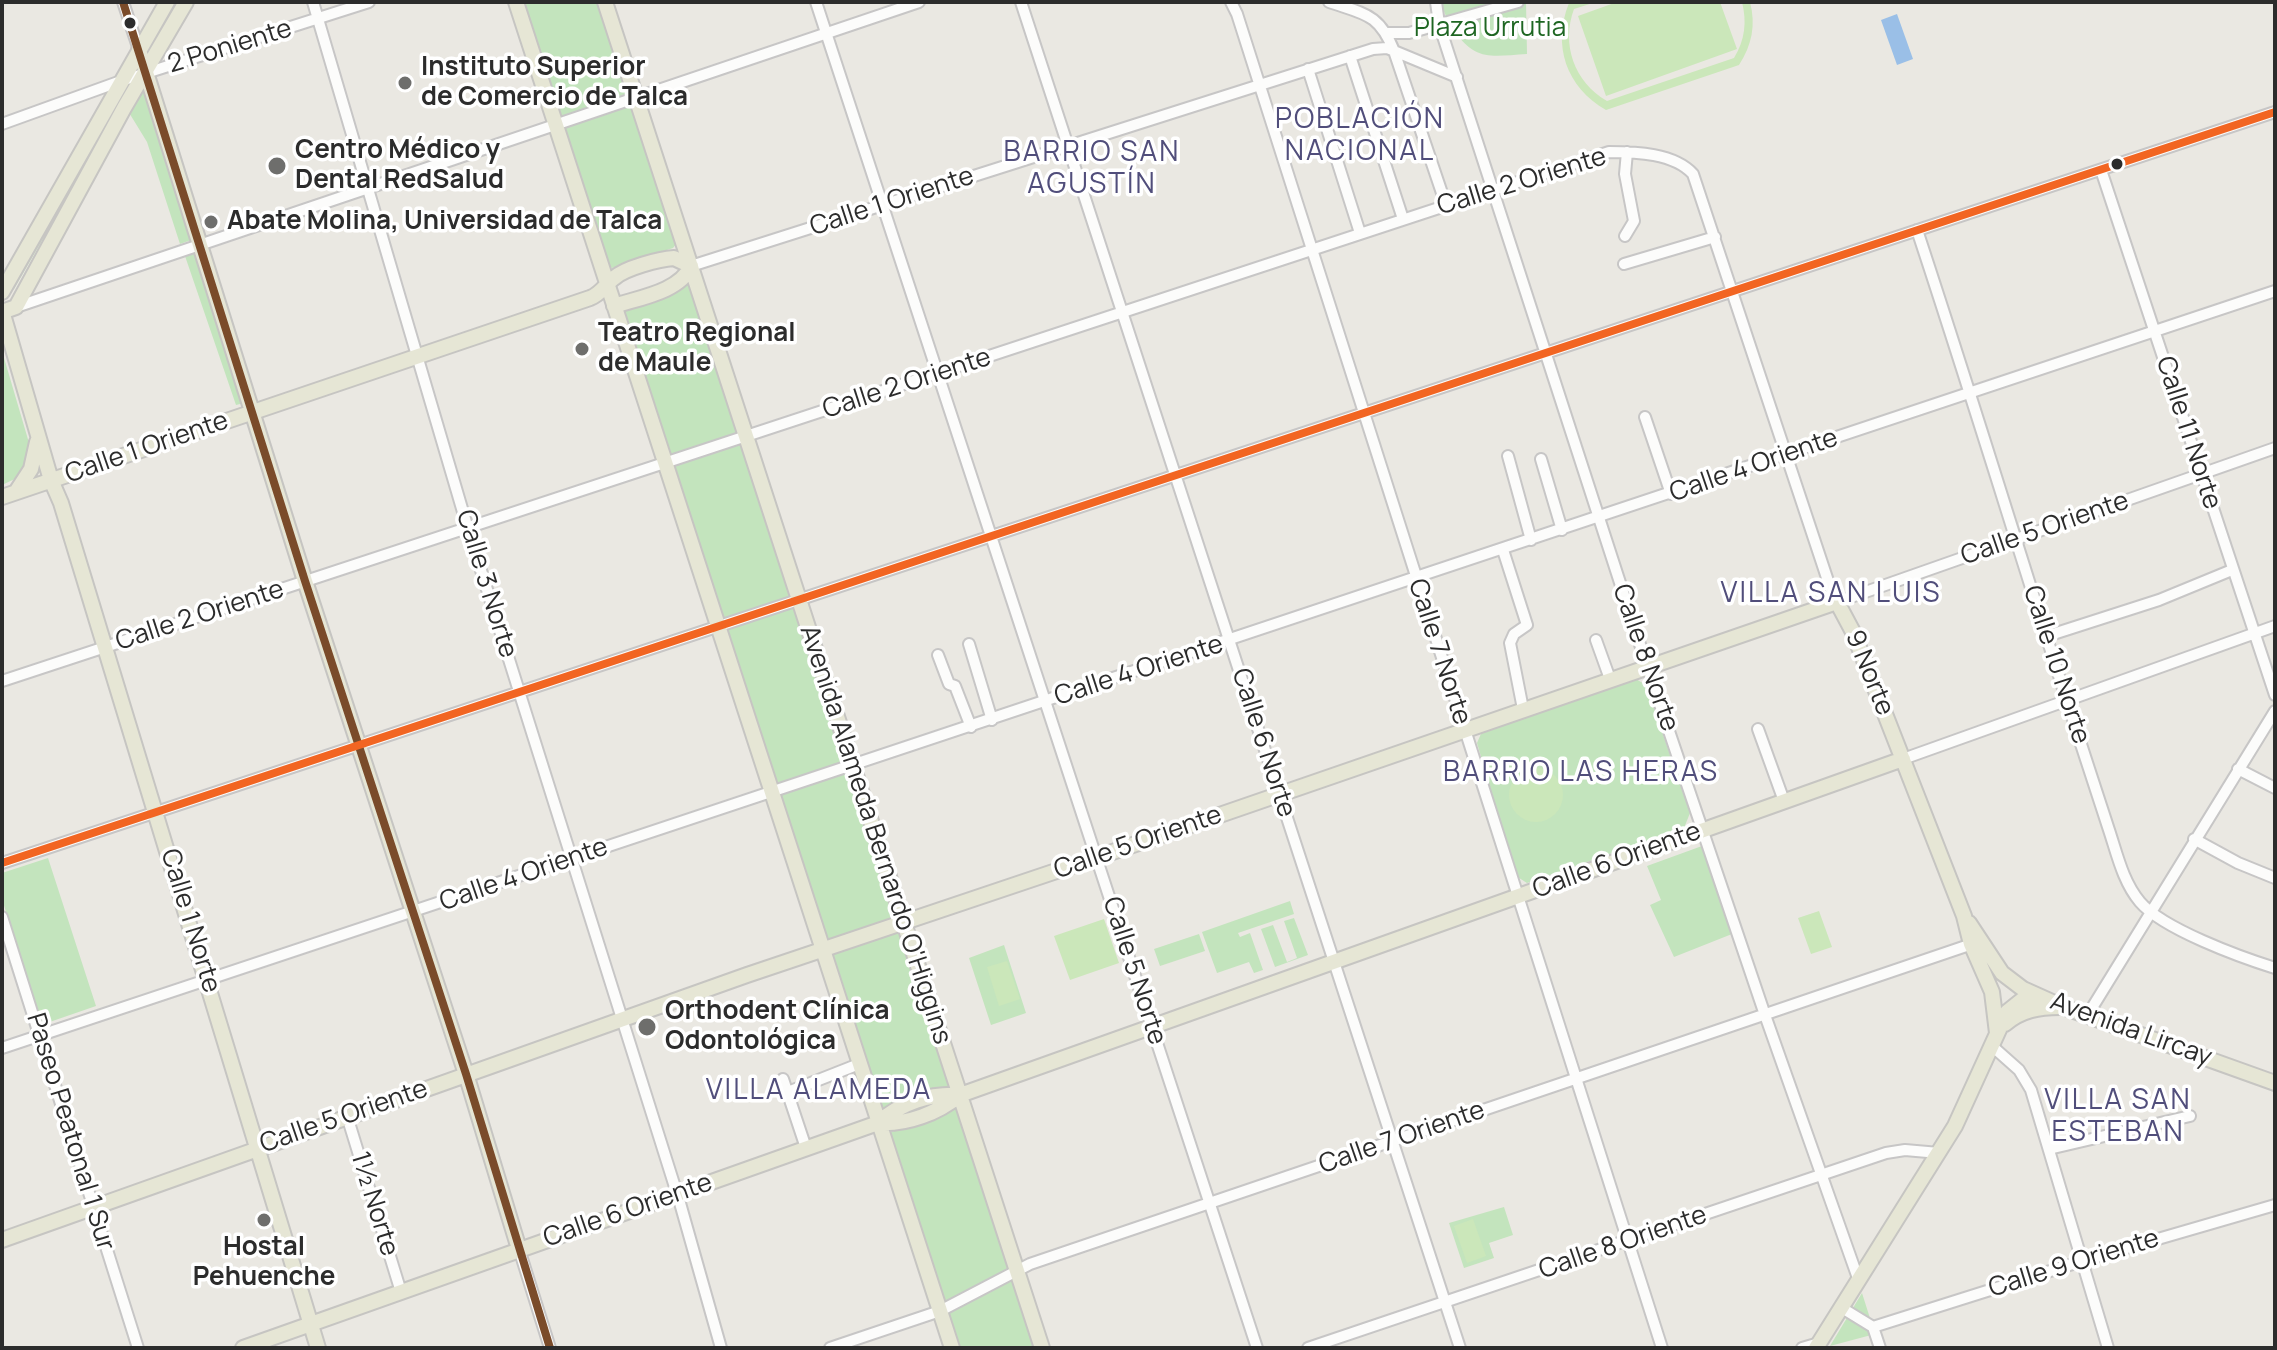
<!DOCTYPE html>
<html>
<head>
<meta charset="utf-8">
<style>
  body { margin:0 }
  #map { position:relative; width:2277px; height:1350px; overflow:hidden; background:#eae8e2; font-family:Manrope,sans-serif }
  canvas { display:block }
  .frame { position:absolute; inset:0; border:4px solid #2c2c2c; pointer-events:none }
</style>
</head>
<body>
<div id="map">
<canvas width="2277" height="1350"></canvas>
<div class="frame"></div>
</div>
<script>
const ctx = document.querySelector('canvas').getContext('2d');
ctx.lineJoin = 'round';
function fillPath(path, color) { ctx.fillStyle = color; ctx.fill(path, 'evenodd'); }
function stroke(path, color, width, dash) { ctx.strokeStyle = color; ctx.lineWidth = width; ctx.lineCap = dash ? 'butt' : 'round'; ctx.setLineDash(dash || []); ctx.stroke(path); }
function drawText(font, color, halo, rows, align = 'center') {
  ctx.font = font + ' Manrope,sans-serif'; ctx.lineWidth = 7; ctx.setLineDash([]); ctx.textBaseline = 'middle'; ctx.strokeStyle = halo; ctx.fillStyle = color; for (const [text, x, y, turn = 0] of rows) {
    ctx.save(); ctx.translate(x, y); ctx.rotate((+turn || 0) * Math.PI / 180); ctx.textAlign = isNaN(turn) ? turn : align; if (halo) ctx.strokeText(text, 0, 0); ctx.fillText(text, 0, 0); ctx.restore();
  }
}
const green = new Path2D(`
  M 170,2 L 179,2 L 14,289 L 2,299 Z
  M 520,2 L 599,2 L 677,243 L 673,248 L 612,268 L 604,263 Z
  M 1442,2 L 1526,2 L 1527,54 C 1493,56 1475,62 1455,31 C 1449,21 1443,14 1442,2 Z
  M 145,86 L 194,239 L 180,244 L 147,142 L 128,111 Z
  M 197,251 L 244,403 L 236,405 L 185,256 Z
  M 687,284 L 690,285 L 950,1087 L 886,1109 L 881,1109 L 621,315 L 624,307 Z
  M 2,351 L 32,453 L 19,477 L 2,485 Z
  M 1636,679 L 1646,685 L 1690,813 L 1684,828 L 1527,883 L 1516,876 L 1477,743 L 1483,729 Z
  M 1702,846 L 1732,934 L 1674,957 L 1650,905 L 1661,900 L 1647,866 Z
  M 48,858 L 96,1006 L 41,1025 L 2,899 L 2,873 Z
  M 1290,901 L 1294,914 L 1238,933 L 1240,937 L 1250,933 L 1263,970 L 1254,973 L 1249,962 L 1217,973 L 1202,932 Z
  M 1294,918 L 1308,955 L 1275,967 L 1261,929 L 1273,925 L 1287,962 L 1297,958 L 1284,921 Z
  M 1199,934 L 1205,951 L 1160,966 L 1154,949 Z
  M 1004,945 L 1026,1013 L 991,1025 L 969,958 Z
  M 954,1108 L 957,1108 L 1037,1348 L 957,1348 L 889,1133 Z
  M 1504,1207 L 1513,1235 L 1489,1243 L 1494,1258 L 1464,1268 L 1449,1223 Z
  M 1862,1293 L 1875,1334 L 1830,1346 Z`);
const pitch = new Path2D(`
  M 1596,2 L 1574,9 C 1561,44 1574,82 1607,101 L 1734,58 C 1745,40 1747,22 1742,2 L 1750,2 C 1756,25 1752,45 1739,65 L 1606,110 C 1566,87 1552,45 1569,3 Z
  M 1617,2 L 1720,2 L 1737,49 L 1606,96 L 1578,16 Z
  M1509 795a27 27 0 1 1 54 0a27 27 0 1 1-54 0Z
  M 1819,911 L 1832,947 L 1811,954 L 1798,918 Z
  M 1104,919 L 1119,963 L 1070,980 L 1054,936 Z
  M 1007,961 L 1020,999 L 999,1006 L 987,967 Z
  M 1473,1219 L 1486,1256 L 1467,1263 L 1454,1226 Z`);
const water = new Path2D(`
  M 1897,14 L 1913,59 L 1897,65 L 1881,20 Z`);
const minor = new Path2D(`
  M 123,2 L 139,50
  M 313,2 L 468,529 L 680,1203 L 721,1348
  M 816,2 L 1257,1348
  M 1021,2 L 1460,1348
  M 1231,2 L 1237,14 C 1380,458 1519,904 1662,1348
  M 1329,2 C 1364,14 1379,13 1394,51 L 1446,205
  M 1436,2 L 1439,24 L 1647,666 L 1765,1015 L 1859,1281
  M 1386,33 L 1409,33 L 1518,2
  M 1350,56 L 1403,219
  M 1308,69 L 1360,233
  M 2,124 L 121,81 L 369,2
  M 2101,170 L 2275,695
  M 1917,230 C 1973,399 2024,569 2079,738 C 2089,768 2099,799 2109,830 C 2117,854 2123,882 2140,902 C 2163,929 2240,957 2275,968
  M 1625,236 L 1634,221 L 1625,174 L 1627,152
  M 1624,264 L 1715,237
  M 691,266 L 1373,49 L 1387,48 L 1457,77
  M 16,307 L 919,2
  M 1645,417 L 1671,494
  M 1508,456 L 1531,540
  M 1541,459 L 1562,530
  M 1503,550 L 1527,625 L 1514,634 L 1510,643 L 1523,709
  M 2047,636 L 2159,600 L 2232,570
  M 1596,640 L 1610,679
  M 969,644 L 992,720
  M 938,655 L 949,684 L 955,686 L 971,727
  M 2,681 L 1609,152 C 1636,152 1674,153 1693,174 L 1831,590 L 1837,602 L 2275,448
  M 1758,729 L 1784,801
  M 1903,759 L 2275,626
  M 2238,769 L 2275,788
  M 2194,839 L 2238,863 L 2275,878
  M 2,863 L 2275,112
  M 2,917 L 138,1348
  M 2087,1016 L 2275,711
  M 1992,1046 L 2019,1070 L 2031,1090 L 2108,1348
  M 2,1048 L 2275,291
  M 783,1079 L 806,1148
  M 788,1092 L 859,1064
  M 347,1116 L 401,1292
  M 2049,1149 L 2190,1116
  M 519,1249 L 550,1348
  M 1842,1308 L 1873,1327 L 1880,1348
  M 1873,1327 L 2082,1261 L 2275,1205
  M 830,1348 L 940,1311 L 1030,1264 L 1975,943
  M 1308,1348 L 1886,1153 L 1905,1150 L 1939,1153
  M 1802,1348 L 1819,1343`);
const major = new Path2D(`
  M 516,2 L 952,1348
  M 605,2 L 1042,1348
  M 139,50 L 305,581 L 466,1074 L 519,1249
  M 2,292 L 167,2
  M 614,306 C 638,298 680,292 691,266
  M 2,311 L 51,480 L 61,503 L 318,1348
  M 2,312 L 16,307 L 124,108 L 186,2
  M 16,492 L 31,469 L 37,442
  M 2,497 L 590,298 C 601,294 605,285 614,278 C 625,268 659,259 674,258 L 691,266
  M 1969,923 L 2002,973 L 2023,989 L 2063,1007 L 2275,1083
  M 2005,1024 C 2021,1010 2039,1007 2060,1007
  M 878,1123 C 907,1125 938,1113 960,1095 L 1903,759
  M 2,1240 L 747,975 L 1098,857 L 1837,602 L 1853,632 L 1964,916 L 1971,944 L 1992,992 L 1997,1033
  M 243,1348 L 878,1123 C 900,1103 930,1093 960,1095
  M 1816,1348 L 1955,1126 L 2007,1012 L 2022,1000 L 2043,998`);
const bus1 = new Path2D(`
  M 123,2 L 305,581 L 466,1074 L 550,1348`);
const bus2 = new Path2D(`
  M 2,863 L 2275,112`);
const markers = [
  [130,23,7,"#2c2c2c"],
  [405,83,8,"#6e6e6c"],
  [2117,164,7,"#2c2c2c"],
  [277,166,10,"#6e6e6c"],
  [211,222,8,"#6e6e6c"],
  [582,349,8,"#6e6e6c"],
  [647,1027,10,"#6e6e6c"],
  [264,1220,8,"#6e6e6c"]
];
const parkNames = [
  ["Plaza Urrutia",1490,29]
];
const streetNames = [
  ["2 Poniente",230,47,-17],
  ["Calle 2 Oriente",1522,182,-17],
  ["Calle 1 Oriente",892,202,-18],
  ["Calle 2 Oriente",907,384,-18],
  ["Calle 11 Norte",2188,433,72],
  ["Calle 1 Oriente",147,448,-19],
  ["Calle 4 Oriente",1754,466,-19],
  ["Calle 5 Oriente",2045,529,-19],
  ["Calle 3 Norte",486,584,73],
  ["Calle 2 Oriente",200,616,-18],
  ["Calle 7 Norte",1439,652,72],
  ["Calle 8 Norte",1645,658,71],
  ["Calle 10 Norte",2056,665,72],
  ["Calle 4 Oriente",1139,671,-18],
  ["9 Norte",1869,673,68],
  ["Calle 6 Norte",1263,743,72],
  ["Avenida Alameda Bernardo O'Higgins",875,835,72],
  ["Calle 5 Oriente",1138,843,-19],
  ["Calle 6 Oriente",1617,861,-20],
  ["Calle 4 Oriente",524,875,-19],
  ["Calle 1 Norte",190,921,73],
  ["Calle 5 Norte",1134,971,72],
  ["Avenida Lircay",2131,1030,20],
  ["Calle 5 Oriente",344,1117,-19],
  ["Paseo Peatonal 1 Sur",70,1132,73],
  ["Calle 7 Oriente",1402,1138,-19],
  ["1½ Norte",374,1204,73],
  ["Calle 6 Oriente",628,1211,-19],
  ["Calle 8 Oriente",1623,1243,-19],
  ["Calle 9 Oriente",2074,1264,-17]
];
const poiNames = [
  ["Instituto Superior",421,68],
  ["de Comercio de Talca",421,98],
  ["Centro Médico y",295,151],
  ["Dental RedSalud",295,181],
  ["Abate Molina, Universidad de Talca",227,222],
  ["Teatro Regional",598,334],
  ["de Maule",598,364],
  ["Orthodent Clínica",665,1012],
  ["Odontológica",665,1042],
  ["Hostal",264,1248,"center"],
  ["Pehuenche",264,1278,"center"]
];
const neighbourhoodNames = [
  ["POBLACIÓN",1360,120],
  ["NACIONAL",1360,152],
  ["BARRIO SAN",1092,153],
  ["AGUSTÍN",1092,185],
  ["VILLA SAN LUIS",1831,594],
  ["BARRIO LAS HERAS",1581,773],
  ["VILLA ALAMEDA",819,1091],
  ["VILLA SAN",2118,1101],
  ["ESTEBAN",2118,1133]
];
fillPath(green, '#c3e4bd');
fillPath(pitch, '#cbe7ba');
fillPath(water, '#9abfe7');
stroke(minor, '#c7c6c6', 14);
stroke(major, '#c6c5c2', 18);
stroke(minor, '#fcfcfb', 10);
stroke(major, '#e6e6d5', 14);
stroke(bus1, '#7a4b2a', 8);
stroke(bus2, '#f26522', 8);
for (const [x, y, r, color] of markers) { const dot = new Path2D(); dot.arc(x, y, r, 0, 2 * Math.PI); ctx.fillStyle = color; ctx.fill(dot); stroke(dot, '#fff', 3); }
drawText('26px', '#1e6622', '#fff', parkNames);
drawText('26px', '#2c2c2c', '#fff', streetNames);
drawText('bold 26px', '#2c2c2c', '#fff', poiNames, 'left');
ctx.letterSpacing = '2px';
drawText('28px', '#514e7b', '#fff', neighbourhoodNames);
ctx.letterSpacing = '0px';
</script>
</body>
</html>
